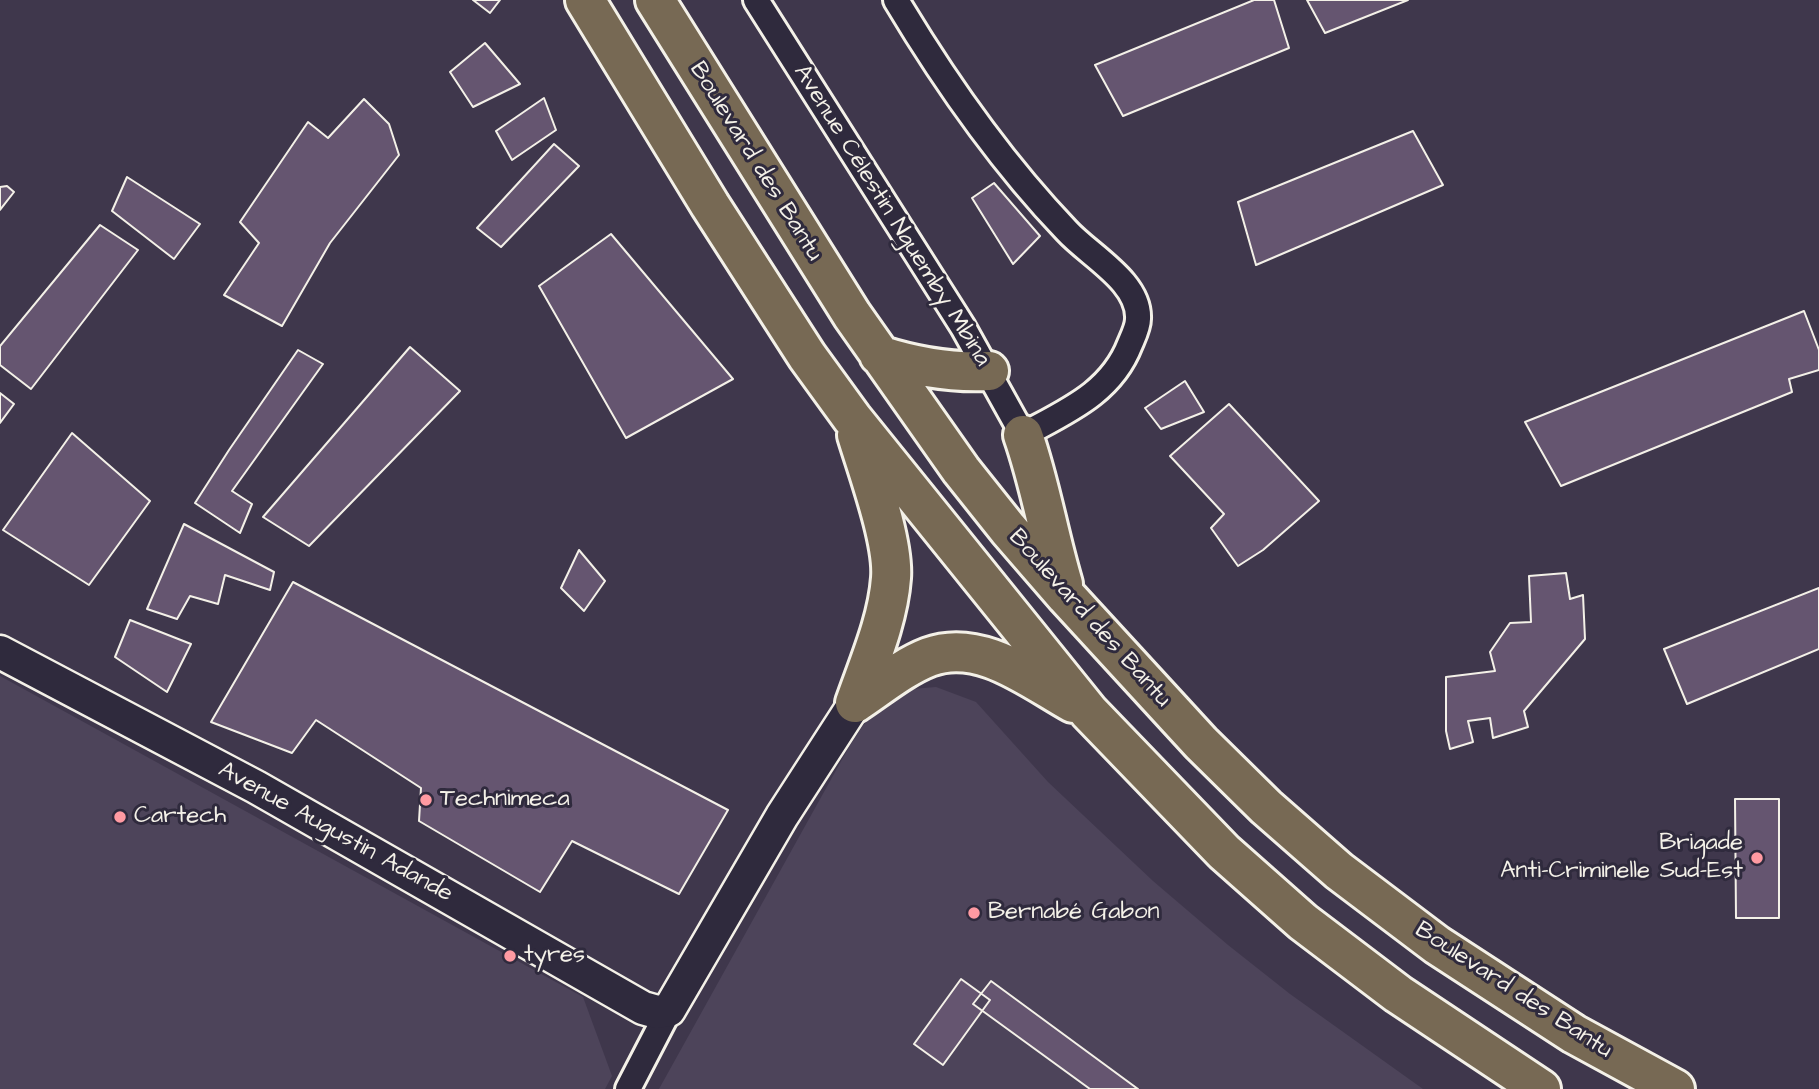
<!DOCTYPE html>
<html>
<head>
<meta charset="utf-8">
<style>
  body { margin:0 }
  canvas { display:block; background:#3f374c }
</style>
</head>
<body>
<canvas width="1819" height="1089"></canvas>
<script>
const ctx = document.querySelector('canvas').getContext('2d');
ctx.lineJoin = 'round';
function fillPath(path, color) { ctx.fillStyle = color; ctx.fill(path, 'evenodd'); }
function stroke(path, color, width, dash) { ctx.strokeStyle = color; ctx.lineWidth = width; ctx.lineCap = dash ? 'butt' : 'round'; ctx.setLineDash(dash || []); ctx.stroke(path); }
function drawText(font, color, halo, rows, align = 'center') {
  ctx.font = font + ' "Architects Daughter",sans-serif'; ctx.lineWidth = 6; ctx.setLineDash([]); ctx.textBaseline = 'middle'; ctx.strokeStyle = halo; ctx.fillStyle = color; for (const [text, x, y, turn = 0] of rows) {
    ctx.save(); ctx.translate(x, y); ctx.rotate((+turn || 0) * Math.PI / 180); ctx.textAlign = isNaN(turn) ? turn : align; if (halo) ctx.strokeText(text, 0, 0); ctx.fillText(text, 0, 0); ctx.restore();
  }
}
const built = new Path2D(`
  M 0,676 L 583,997 L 612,1076 L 605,1089 L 0,1089 Z
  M 936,687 L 976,702 L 1048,782 L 1153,881 L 1228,945 L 1290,994 L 1423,1089 L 659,1089 L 849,747 L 871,713 L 890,698 L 912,689 Z`);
const building = new Path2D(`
  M 473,0 L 500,0 L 490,13 Z
  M 1254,0 L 1274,0 L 1289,48 L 1123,116 L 1095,65 Z
  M 1307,0 L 1408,0 L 1325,33 Z
  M 485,43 L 520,84 L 473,107 L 450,72 Z
  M 544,98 L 556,130 L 512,160 L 496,131 Z
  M 364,99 L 389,124 L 399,155 L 330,243 L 282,326 L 224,295 L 259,243 L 240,222 L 308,122 L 328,138 Z
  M 1413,131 L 1443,185 L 1256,265 L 1238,202 Z
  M 554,144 L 579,166 L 501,247 L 477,228 Z
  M 127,177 L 200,224 L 174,259 L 112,211 Z
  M 994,183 L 1040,236 L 1013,264 L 972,198 Z
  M 7,186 L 14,192 L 0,210 L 0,187 Z
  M 100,225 L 138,250 L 31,389 L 0,365 L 0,346 Z
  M 611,234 L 733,379 L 626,438 L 539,286 Z
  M 1804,311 L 1819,350 L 1819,370 L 1789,379 L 1792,392 L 1561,486 L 1525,422 Z
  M 410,347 L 460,391 L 309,546 L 263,517 Z
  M 298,350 L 323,364 L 232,491 L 252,504 L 240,533 L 195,503 L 229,450 Z
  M 1185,381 L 1204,412 L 1161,429 L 1145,408 Z
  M 0,393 L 14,404 L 0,423 Z
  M 1229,404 L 1319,501 L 1263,550 L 1238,566 L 1211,528 L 1224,514 L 1170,456 Z
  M 72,433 L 150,501 L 89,585 L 3,530 Z
  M 184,524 L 274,572 L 270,590 L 225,575 L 218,604 L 190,596 L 177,619 L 147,609 Z
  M 579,550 L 605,581 L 584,611 L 561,588 Z
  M 1566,573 L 1570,599 L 1583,595 L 1585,639 L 1524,711 L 1528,727 L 1493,738 L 1490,718 L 1468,721 L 1473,742 L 1450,749 L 1446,731 L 1446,677 L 1495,671 L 1490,652 L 1510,623 L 1531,622 L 1529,576 Z
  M 293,582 L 728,810 L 679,894 L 572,841 L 540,892 L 419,821 L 421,788 L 316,720 L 292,753 L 211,722 Z
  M 1819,588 L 1819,649 L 1687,704 L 1664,649 Z
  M 130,620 L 191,644 L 167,692 L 115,657 Z
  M 1735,799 L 1779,799 L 1779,918 L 1736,918 Z
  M 961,979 L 990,1000 L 943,1065 L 914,1044 Z
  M 991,981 L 1138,1089 L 1090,1089 L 973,1004 Z`);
const minor = new Path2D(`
  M 756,0 L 963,327 L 1023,435 C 1067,411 1111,393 1130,344 C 1133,337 1138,327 1138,319 C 1140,282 1090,256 1067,231 C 1001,162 945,82 896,0
  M 628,1089 L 669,1010`);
const tertiary = new Path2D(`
  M 0,652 L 256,787 L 643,1008 L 657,1012 L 669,1010 L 782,816 L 855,703`);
const trunk = new Path2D(`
  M 585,0 L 710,205 L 807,356 L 852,418 L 1089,712 L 1224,852 L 1303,922 L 1398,994 L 1541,1089
  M 655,0 L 852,315 L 961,470 L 1008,529 L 1066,596 L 1201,743 L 1266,807 L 1339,871 L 1437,945 L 1574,1034 L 1675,1089
  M 879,355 C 916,367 950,373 989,371
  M 1023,435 C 1040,483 1048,534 1063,584
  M 855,703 C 869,663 888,620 891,578 C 894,542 868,471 857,435
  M 855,703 C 878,688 903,667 929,657 C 980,638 1030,679 1073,703`);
const markers = [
  [426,800,7,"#ff9aa2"],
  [120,817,7,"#ff9aa2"],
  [1757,858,7,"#ff9aa2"],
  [974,913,7,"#ff9aa2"],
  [510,956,7,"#ff9aa2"]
];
const streetNames = [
  ["Boulevard des Bantu",755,162,58],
  ["Avenue Célestin Nguemby Mbina",891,216,58],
  ["Boulevard des Bantu",1089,619,48],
  ["Avenue Augustin Adande",335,833,29],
  ["Boulevard des Bantu",1513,991,33]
];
const poiNames = [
  ["Technimeca",440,800],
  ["Cartech",134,817],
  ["Brigade",1743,844,"right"],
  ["Anti-Criminelle Sud-Est",1743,872,"right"],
  ["Bernabé Gabon",988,913],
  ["tyres",524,956]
];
fillPath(built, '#4d445a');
fillPath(building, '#655570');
stroke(building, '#f4f1e8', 2);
stroke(minor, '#f4f1e8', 30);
stroke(tertiary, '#f4f1e8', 37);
stroke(trunk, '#f4f1e8', 44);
stroke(minor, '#2f2a3d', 24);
stroke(tertiary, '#2f2a3d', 32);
stroke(trunk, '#776954', 38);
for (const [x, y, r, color] of markers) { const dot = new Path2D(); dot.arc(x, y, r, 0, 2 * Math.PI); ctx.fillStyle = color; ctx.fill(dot); stroke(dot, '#2f2a3d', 2.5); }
drawText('24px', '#f4f1e8', '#2f2a3d', streetNames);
drawText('24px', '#f4f1e8', '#2f2a3d', poiNames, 'left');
</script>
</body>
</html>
